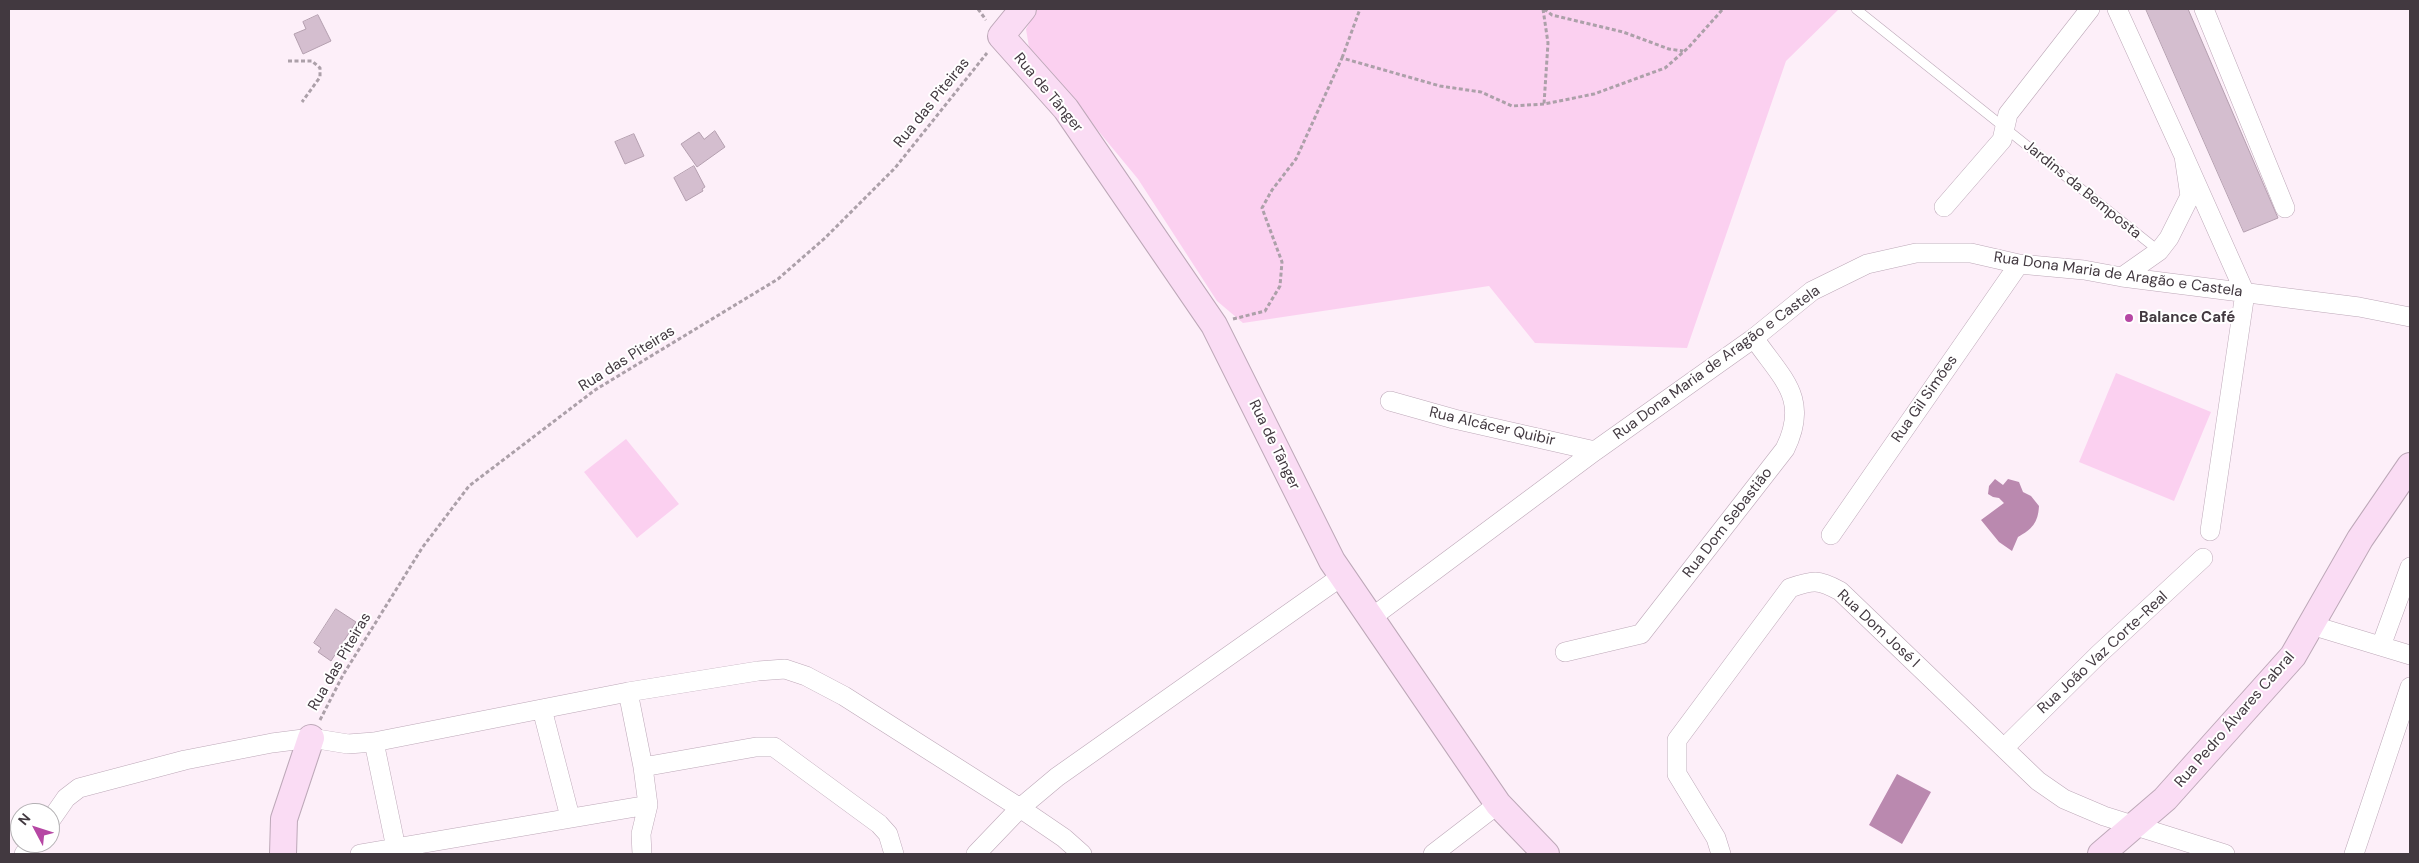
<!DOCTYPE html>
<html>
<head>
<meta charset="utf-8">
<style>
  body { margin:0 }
  #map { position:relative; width:2419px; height:863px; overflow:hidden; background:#fdeff9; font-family:"DM Sans",sans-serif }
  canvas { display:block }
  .frame { position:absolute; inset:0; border:10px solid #423940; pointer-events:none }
  .north { position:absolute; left:10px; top:803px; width:50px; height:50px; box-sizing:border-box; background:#fff; border:1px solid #b3b0b3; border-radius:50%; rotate:310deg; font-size:14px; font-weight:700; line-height:20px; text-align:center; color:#423940 }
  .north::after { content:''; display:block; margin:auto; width:18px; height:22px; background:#b647a4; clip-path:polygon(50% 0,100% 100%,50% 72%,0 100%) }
</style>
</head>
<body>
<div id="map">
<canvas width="2419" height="863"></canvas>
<div class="frame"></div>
<div class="north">N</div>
</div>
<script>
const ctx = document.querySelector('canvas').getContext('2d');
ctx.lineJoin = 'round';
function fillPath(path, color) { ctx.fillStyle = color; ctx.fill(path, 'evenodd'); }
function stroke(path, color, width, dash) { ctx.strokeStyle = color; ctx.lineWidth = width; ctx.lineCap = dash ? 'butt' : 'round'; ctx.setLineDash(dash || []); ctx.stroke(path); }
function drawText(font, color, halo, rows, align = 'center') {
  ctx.font = font + ' "DM Sans",sans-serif'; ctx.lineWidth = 4; ctx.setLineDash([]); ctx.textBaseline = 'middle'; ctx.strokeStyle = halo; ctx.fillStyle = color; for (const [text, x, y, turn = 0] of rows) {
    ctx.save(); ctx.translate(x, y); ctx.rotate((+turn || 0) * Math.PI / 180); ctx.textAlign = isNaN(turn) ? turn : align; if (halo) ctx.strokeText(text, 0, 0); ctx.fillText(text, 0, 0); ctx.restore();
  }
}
const green = new Path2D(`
  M 1037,9 L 1839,9 L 1786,61 L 1687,348 L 1535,343 L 1489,286 L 1243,323 L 1217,301 L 1138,179 L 1029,47 L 1026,29 Z
  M 2116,373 L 2211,412 L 2174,501 L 2079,462 Z
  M 626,439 L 679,504 L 637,538 L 584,472 Z`);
const water = new Path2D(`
  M 1995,479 L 2003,485 L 2008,479 L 2019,482 L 2023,492 L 2031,496 L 2039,506 C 2038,523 2032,529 2018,537 L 2012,551 L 1999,542 L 1981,520 L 2004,503 L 1999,498 L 1993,497 L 1988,494 L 1989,486 Z
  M 1897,774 L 1931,792 L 1902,844 L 1869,825 Z`);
const building = new Path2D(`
  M 2146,9 L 2188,9 L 2278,218 L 2244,232 Z
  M 318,15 L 331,41 L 303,54 L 294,34 L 306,29 L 303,22 Z
  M 715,131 L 725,147 L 697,167 L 681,144 L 699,132 L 704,139 Z
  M 634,134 L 644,156 L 625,164 L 615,142 Z
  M 694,166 L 705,187 L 702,189 L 703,191 L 686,201 L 674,178 Z
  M 336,609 L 356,622 L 331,661 L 318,652 L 321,648 L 314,643 Z`);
const path = new Path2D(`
  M 978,9 L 986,20
  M 1543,9 L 1548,43 L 1544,104
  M 1544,9 L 1552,15 L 1623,32 L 1669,49 L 1683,51
  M 1342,58 L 1360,9
  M 288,61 L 312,61 L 320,68 L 320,77 L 302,102
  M 1233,319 L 1265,311 L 1280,286 L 1282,262 L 1262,208 L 1272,190 L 1296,159 L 1342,58 L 1440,86 L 1481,92 L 1512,106 L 1544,104 L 1594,94 L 1665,68 L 1688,48 L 1723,9
  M 320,720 L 343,675 L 422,548 L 469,486 L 595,390 L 778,279 L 825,238 L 895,168 L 987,53`);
const lane = new Path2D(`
  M 1856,9 L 2159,251`);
const street = new Path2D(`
  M 2117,9 L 2184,156 L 2190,196 L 2169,238 L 2159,251 L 2122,277
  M 2204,9 L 2285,208
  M 2184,156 L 2245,293 L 2210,531
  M 1944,207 L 2002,140 L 2008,114 L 2090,9
  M 1390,401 L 1454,419 L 1595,451
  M 1831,535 L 2019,264
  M 1371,618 L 1595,451 L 1754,338 L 1812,291 L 1867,264 L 1916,253 L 1971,253 L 2019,264 L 2084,270 L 2122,277 L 2359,307 L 2410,317
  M 2311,625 L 2410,655
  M 2381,646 L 2410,567
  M 1565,652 L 1641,634 L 1785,449 C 1810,398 1782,379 1754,338
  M 628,692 L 643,767 L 648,805 L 641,834 L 642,854
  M 542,709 L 570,817
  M 374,742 L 396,848
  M 2004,748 L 2099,654 L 2203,558
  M 643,767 L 756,747 L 774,747 L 879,824 L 888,834 L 894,854
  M 50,821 L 66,798 L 79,788 L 185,760 L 272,743 L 311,738 L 348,744 L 374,742 L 628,692 L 758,671 L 785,669 L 806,676 L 844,696 L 1020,808 L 1064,838 L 1082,854
  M 24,854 L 34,843
  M 360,854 L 648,805
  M 976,854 L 1020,808 L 1057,777 L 1342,576
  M 1433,854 L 1498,804
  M 1721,854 L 1716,838 L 1677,774 L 1677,740 L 1790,588 C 1813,580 1818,579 1840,591 L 2038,781 L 2064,799 L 2104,816 L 2225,854
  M 2354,854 L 2410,687`);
const secondary = new Path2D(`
  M 1023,9 L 1001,36 L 1066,109 L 1214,325 L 1332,561 L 1498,804 L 1546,854
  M 283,854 L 284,819 L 311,738
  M 2101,854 L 2165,799 L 2293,656 L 2360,539 L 2410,466`);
const markers = [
  [2129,318,5,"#b647a4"]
];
const streetNames = [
  ["Rua de Tânger",1048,93,50],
  ["Rua das Piteiras",932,103,-51],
  ["Jardins da Bemposta",2082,190,39],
  ["Rua Dona Maria de Aragão e Castela",2118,275,8],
  ["Rua das Piteiras",627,359,-32],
  ["Rua Dona Maria de Aragão e Castela",1717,363,-36],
  ["Rua Gil Simões",1925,399,-55],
  ["Rua Alcácer Quibir",1492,427,13],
  ["Rua de Tânger",1274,445,64],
  ["Rua Dom Sebastião",1728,523,-52],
  ["Rua Dom José I",1878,629,43],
  ["Rua João Vaz Corte-Real",2103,653,-43],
  ["Rua das Piteiras",340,662,-60],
  ["Rua Pedro Álvares Cabral",2235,720,-49]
];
const poiNames = [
  ["Balance Café",2139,318]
];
fillPath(green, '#fbd0f0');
fillPath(water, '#ba89af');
fillPath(building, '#d4becf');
stroke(building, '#b49faf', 1);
stroke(lane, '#bda8b8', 10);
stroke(street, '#bda8b8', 20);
stroke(secondary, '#bda8b8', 28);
stroke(path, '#aca0a9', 3, [4, 2.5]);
stroke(lane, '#fff', 9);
stroke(street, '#fff', 19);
stroke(secondary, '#fadcf4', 26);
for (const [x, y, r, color] of markers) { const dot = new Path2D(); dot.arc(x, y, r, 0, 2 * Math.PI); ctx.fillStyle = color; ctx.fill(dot); stroke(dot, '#fff', 2); }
drawText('15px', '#423940', '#fff', streetNames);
drawText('bold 15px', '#423940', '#fff', poiNames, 'left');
</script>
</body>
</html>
